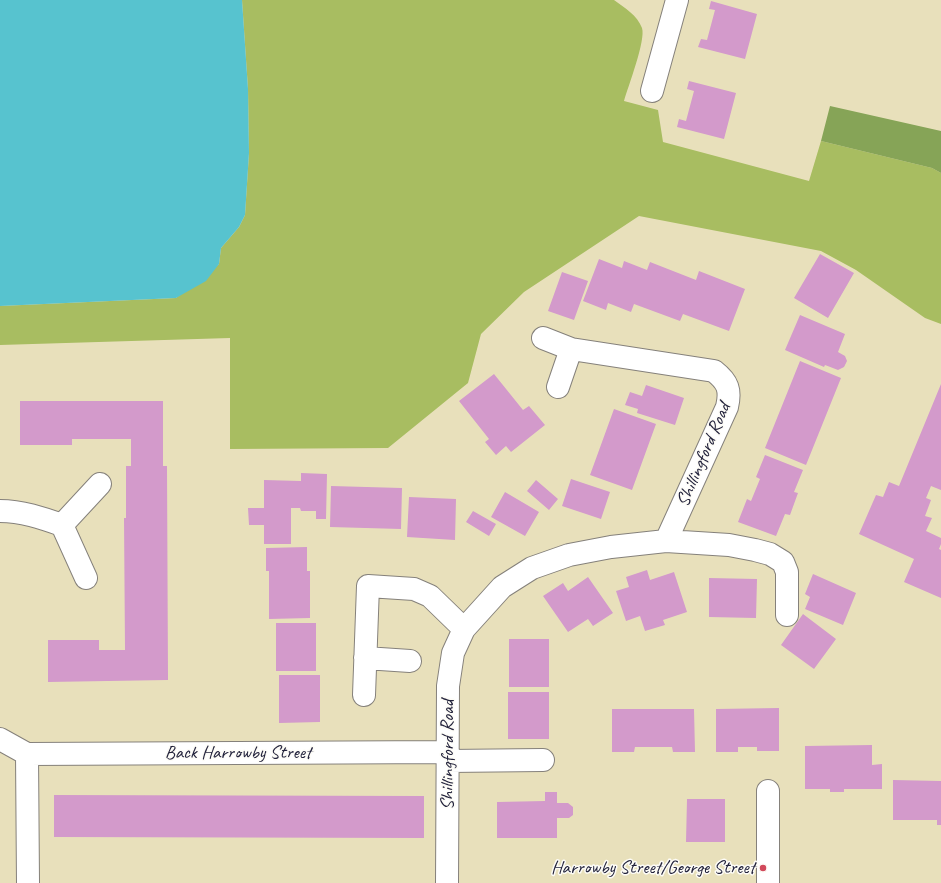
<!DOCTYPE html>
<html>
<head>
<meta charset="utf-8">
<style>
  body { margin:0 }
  canvas { display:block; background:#e8e0bb }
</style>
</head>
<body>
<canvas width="941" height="883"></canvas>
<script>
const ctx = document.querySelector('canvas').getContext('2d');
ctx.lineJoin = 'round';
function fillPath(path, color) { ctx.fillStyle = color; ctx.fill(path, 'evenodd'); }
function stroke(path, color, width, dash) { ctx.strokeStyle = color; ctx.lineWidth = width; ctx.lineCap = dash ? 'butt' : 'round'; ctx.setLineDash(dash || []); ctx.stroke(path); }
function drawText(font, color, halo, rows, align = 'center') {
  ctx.font = font + ' Caveat,sans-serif'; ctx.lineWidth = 3; ctx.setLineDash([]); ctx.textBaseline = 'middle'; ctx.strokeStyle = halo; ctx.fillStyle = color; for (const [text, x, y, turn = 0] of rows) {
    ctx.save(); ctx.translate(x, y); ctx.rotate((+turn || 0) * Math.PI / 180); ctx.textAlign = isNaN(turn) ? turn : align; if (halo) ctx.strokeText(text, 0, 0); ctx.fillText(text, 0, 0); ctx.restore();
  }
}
const green = new Path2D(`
  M 242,0 L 614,0 C 625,8 637,15 642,28 C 646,40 628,87 624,101 L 658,110 L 663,142 L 809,181 L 821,141 L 932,168 L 941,173 L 941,324 L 925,318 L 856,270 L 821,251 L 639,216 L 524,292 L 481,334 L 468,383 L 388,448 L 230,449 L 230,338 L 0,345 L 0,306 L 176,298 L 219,264 L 221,248 L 239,227 L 245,215 L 249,153 L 248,89 Z`);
const forest = new Path2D(`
  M 830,106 L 941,131 L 941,173 L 932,168 L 821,141 Z`);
const water = new Path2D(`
  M 0,0 L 242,0 L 248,89 L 249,153 L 245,215 L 239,227 L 221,248 L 219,264 L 206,281 L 176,298 L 0,306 Z`);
const building = new Path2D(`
  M 711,1 L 757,14 L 745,59 L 698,47 L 701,39 L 707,40 L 715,10 L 709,9 Z
  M 689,81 L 736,93 L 724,139 L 677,127 L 679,119 L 686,121 L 694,91 L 687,89 Z
  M 820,254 L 854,273 L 828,318 L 794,298 Z
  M 599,259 L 622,268 L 624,261 L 647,270 L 650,262 L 696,280 L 699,271 L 745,289 L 729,331 L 683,314 L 680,321 L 634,304 L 631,312 L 608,303 L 606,310 L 583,301 Z
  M 562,272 L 588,281 L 574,320 L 548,311 Z
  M 800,315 L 845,334 L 838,352 L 845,356 L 847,361 L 844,367 L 838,370 L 825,365 L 824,367 L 785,350 Z
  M 800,361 L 841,378 L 806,465 L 765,448 Z
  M 494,374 L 523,410 L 529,406 L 545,425 L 511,452 L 506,446 L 496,455 L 485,442 L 489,439 L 459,401 Z
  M 941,384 L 941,490 L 931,486 L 926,498 L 931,500 L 925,516 L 932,518 L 926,531 L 941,538 L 941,544 L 939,549 L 941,550 L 941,598 L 904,582 L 914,559 L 859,534 L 876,495 L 883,497 L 889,482 L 899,486 Z
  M 646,385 L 684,398 L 675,425 L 637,413 L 638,409 L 625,405 L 630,392 L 642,396 Z
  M 20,401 L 163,401 L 163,466 L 167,466 L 168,680 L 48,682 L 48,640 L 99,640 L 99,650 L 125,650 L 124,518 L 126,518 L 126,466 L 131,466 L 131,439 L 72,439 L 72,445 L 20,445 Z
  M 614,409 L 656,424 L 632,490 L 590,475 Z
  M 765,455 L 803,470 L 794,492 L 798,493 L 790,515 L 785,514 L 776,536 L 738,522 L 747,499 L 751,501 L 760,479 L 756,477 Z
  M 301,473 L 327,474 L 326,519 L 316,519 L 316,511 L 301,511 L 300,508 L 291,508 L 291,544 L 264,544 L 264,525 L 249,525 L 248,508 L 264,508 L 264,480 L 301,481 Z
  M 571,479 L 610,492 L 601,519 L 562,506 Z
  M 536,480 L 558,499 L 549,510 L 527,491 Z
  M 331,486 L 402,488 L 401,529 L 330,527 Z
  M 505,492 L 539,512 L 525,536 L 491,517 Z
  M 409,497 L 456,499 L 455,540 L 407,537 Z
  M 473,511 L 496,524 L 489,536 L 466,522 Z
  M 307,547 L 307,571 L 310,571 L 310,618 L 269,619 L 269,571 L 266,571 L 266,548 Z
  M 647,570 L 650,580 L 674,572 L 687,612 L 663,620 L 665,625 L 645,631 L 640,616 L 626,621 L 616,591 L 629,587 L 626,577 Z
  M 813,574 L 856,593 L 843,625 L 805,609 L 810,597 L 805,594 Z
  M 588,577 L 613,613 L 593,626 L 588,619 L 568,632 L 543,596 L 563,583 L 568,591 Z
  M 709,578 L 757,579 L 756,618 L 709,617 Z
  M 803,614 L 836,639 L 814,669 L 781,645 Z
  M 276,623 L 316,623 L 316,671 L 276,671 Z
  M 509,639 L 549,639 L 549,687 L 509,687 Z
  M 279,675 L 320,675 L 320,722 L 279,723 Z
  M 508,692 L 549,692 L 549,739 L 508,739 Z
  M 779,708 L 779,751 L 757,751 L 757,747 L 738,747 L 738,752 L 716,752 L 716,709 Z
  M 612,709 L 694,709 L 695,752 L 673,752 L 672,747 L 635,747 L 634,752 L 612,752 Z
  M 872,745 L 872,765 L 882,764 L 882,789 L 844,789 L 844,792 L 830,792 L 830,789 L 805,789 L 805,746 Z
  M 893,780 L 941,781 L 941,825 L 937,825 L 937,820 L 893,820 Z
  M 545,792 L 557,792 L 557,803 L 568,803 L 573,807 L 573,815 L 569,818 L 557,818 L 557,838 L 497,838 L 497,802 L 545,801 Z
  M 54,795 L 424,796 L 424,838 L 54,837 Z
  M 687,799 L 725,799 L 725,842 L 686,842 Z`);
const minor = new Path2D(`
  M 652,91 L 677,0
  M 543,338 L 571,349 L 714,371 C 728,382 731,390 727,407 L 666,541
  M 558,387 L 571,349
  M 0,511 C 22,511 42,518 62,525
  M 86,578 L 62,525 L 100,484
  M 365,658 L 410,661
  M 364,695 L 368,586 L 414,589 L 430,596 L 464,629
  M 0,739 L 27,754 L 448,752
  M 27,754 L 28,883
  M 448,761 L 543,760
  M 768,791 L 768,883
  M 447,883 L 448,686 L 453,653 L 464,629 L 502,587 L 532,568 L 569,555 L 611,547 L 666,541 L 729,545 L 755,550 L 770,554 L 783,562 L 787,572 L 787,615`);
const markers = [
  [763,868,4,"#d1495b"]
];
const streetNames = [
  ["Shillingford Road",704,455,-67],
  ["Back Harrowby Street",238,753],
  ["Shillingford Road",448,755,-90]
];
const poiNames = [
  ["Harrowby Street/George Street",755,868]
];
fillPath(green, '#a8bd61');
fillPath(forest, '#86a457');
fillPath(water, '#57c3cf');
fillPath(building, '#d39acb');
stroke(minor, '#85817b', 24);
stroke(minor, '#fff', 22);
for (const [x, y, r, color] of markers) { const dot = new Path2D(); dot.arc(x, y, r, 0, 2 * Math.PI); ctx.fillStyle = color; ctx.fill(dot); stroke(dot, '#fdfcf7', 1.5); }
drawText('19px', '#22223b', '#fdfcf7', streetNames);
drawText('19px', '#22223b', '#fdfcf7', poiNames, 'right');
</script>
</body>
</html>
